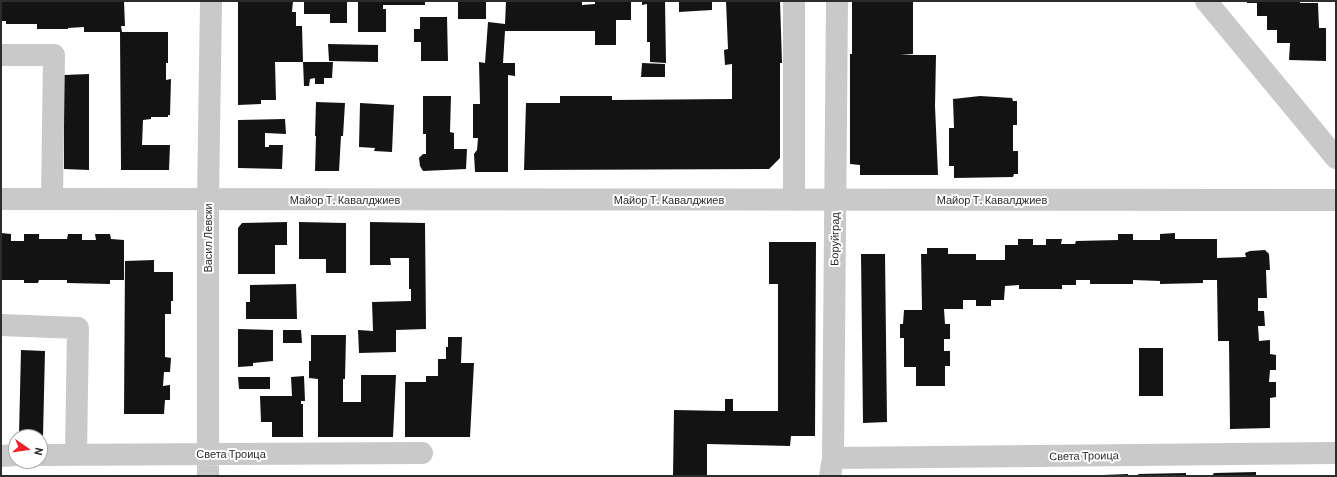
<!DOCTYPE html>
<html>
<head>
<meta charset="utf-8">
<style>
  body { margin:0 }
  #map { position:relative; width:1337px; height:477px; overflow:hidden; background:#fff; font-family:Barlow,sans-serif }
  canvas { display:block }
  .frame { position:absolute; inset:0; border:2px solid #2c2c2c; pointer-events:none }
  .north { position:absolute; left:8px; top:429px; width:40px; height:40px; box-sizing:border-box; background:#fff; border:1px solid #ababab; border-radius:50%; rotate:103deg; font-size:11px; font-weight:700; line-height:16px; text-align:center; color:#2c2c2c }
  .north::after { content:''; display:block; margin:auto; width:14px; height:18px; background:#ef2129; clip-path:polygon(50% 0,100% 100%,50% 72%,0 100%) }
</style>
</head>
<body>
<div id="map">
<canvas width="1337" height="477"></canvas>
<div class="frame"></div>
<div class="north">N</div>
</div>
<script>
const ctx = document.querySelector('canvas').getContext('2d');
ctx.lineJoin = 'round';
function fillPath(path, color) { ctx.fillStyle = color; ctx.fill(path, 'evenodd'); }
function stroke(path, color, width, dash) { ctx.strokeStyle = color; ctx.lineWidth = width; ctx.lineCap = dash ? 'butt' : 'round'; ctx.setLineDash(dash || []); ctx.stroke(path); }
function drawText(font, color, halo, rows, align = 'center') {
  ctx.font = font + ' Barlow,sans-serif'; ctx.lineWidth = 4; ctx.setLineDash([]); ctx.textBaseline = 'middle'; ctx.strokeStyle = halo; ctx.fillStyle = color; for (const [text, x, y, turn = 0] of rows) {
    ctx.save(); ctx.translate(x, y); ctx.rotate((+turn || 0) * Math.PI / 180); ctx.textAlign = isNaN(turn) ? turn : align; if (halo) ctx.strokeText(text, 0, 0); ctx.fillText(text, 0, 0); ctx.restore();
  }
}
const building = new Path2D(`
  M 1,1 L 124,1 L 125,26 L 121,26 L 122,32 L 168,32 L 168,63 L 166,63 L 166,80 L 171,79 L 170,115 L 168,115 L 168,117 L 151,117 L 151,119 L 143,120 L 142,145 L 170,145 L 169,170 L 121,170 L 120,32 L 84,32 L 84,27 L 68,28 L 68,29 L 37,29 L 37,24 L 6,24 L 6,21 L 1,21 Z
  M 238,1 L 293,1 L 292,12 L 296,12 L 296,26 L 302,26 L 303,62 L 275,62 L 276,100 L 261,100 L 261,104 L 238,105 Z
  M 304,1 L 347,1 L 347,23 L 330,23 L 330,14 L 304,14 Z
  M 358,1 L 425,1 L 425,5 L 383,5 L 383,9 L 386,9 L 386,32 L 358,32 Z
  M 458,1 L 486,1 L 486,19 L 458,19 Z
  M 506,1 L 582,1 L 582,5 L 595,4 L 595,1 L 631,1 L 631,20 L 616,20 L 616,45 L 595,45 L 595,31 L 505,31 L 503,63 L 515,63 L 515,76 L 508,75 L 508,172 L 475,172 L 474,154 L 477,150 L 478,138 L 473,138 L 473,104 L 480,104 L 479,62 L 485,63 L 488,22 L 505,24 Z
  M 642,1 L 665,1 L 666,63 L 650,62 L 650,42 L 647,42 L 647,4 L 642,5 Z
  M 679,1 L 712,1 L 712,10 L 679,12 Z
  M 726,1 L 780,1 L 782,63 L 780,63 L 780,158 L 769,169 L 524,170 L 526,103 L 560,103 L 560,96 L 612,96 L 612,100 L 732,99 L 732,64 L 725,65 L 724,50 L 728,49 Z
  M 852,1 L 913,1 L 913,54 L 900,55 L 936,55 L 935,106 L 938,175 L 860,175 L 860,165 L 850,164 L 850,54 L 852,54 Z
  M 1247,1 L 1300,1 L 1300,3 L 1318,3 L 1319,28 L 1326,28 L 1326,61 L 1289,60 L 1290,43 L 1277,43 L 1277,30 L 1267,30 L 1267,16 L 1257,16 L 1257,3 L 1247,3 Z
  M 420,17 L 447,17 L 448,61 L 421,61 L 421,42 L 414,42 L 414,29 L 420,29 Z
  M 328,44 L 378,45 L 378,62 L 329,61 Z
  M 303,62 L 333,62 L 332,78 L 324,78 L 324,84 L 315,84 L 315,78 L 310,79 L 309,86 L 304,86 Z
  M 642,63 L 665,64 L 665,77 L 641,77 Z
  M 89,74 L 89,170 L 64,169 L 64,75 Z
  M 423,96 L 451,96 L 450,132 L 454,133 L 454,149 L 467,149 L 466,169 L 423,171 L 420,166 L 419,158 L 423,154 L 426,154 L 426,134 L 423,134 Z
  M 980,96 L 1012,98 L 1013,101 L 1017,101 L 1017,125 L 1013,125 L 1013,151 L 1018,151 L 1018,174 L 1014,174 L 1013,177 L 954,178 L 954,166 L 949,166 L 949,128 L 954,128 L 953,99 Z
  M 316,102 L 345,103 L 343,136 L 341,136 L 339,171 L 315,171 L 316,136 L 315,136 Z
  M 360,103 L 394,105 L 392,152 L 374,151 L 375,148 L 359,147 Z
  M 285,119 L 286,134 L 265,133 L 265,147 L 269,147 L 269,145 L 283,145 L 282,169 L 238,168 L 238,120 Z
  M 287,222 L 287,245 L 275,245 L 275,274 L 238,274 L 238,228 L 242,223 Z
  M 299,222 L 346,223 L 346,273 L 326,273 L 326,259 L 299,259 Z
  M 370,222 L 425,223 L 426,329 L 396,330 L 396,352 L 359,353 L 358,330 L 373,331 L 372,302 L 411,301 L 411,289 L 409,289 L 409,258 L 390,258 L 391,265 L 370,265 Z
  M 1,233 L 11,234 L 11,241 L 24,241 L 24,234 L 39,234 L 39,239 L 67,239 L 68,234 L 82,234 L 82,240 L 96,240 L 95,234 L 110,234 L 111,239 L 124,240 L 124,280 L 110,280 L 110,284 L 67,283 L 67,280 L 39,280 L 38,283 L 24,283 L 24,280 L 1,280 Z
  M 1175,233 L 1175,239 L 1217,239 L 1217,258 L 1246,257 L 1245,253 L 1250,251 L 1265,250 L 1269,254 L 1270,270 L 1266,270 L 1267,298 L 1258,298 L 1258,311 L 1264,311 L 1265,326 L 1258,326 L 1259,341 L 1270,340 L 1270,354 L 1276,355 L 1276,370 L 1270,370 L 1269,382 L 1276,382 L 1276,397 L 1270,398 L 1270,428 L 1230,429 L 1229,341 L 1218,341 L 1217,280 L 1203,280 L 1203,283 L 1160,284 L 1160,281 L 1133,280 L 1133,284 L 1090,284 L 1090,280 L 1076,280 L 1076,285 L 1062,285 L 1062,289 L 1019,289 L 1019,285 L 1005,286 L 1004,300 L 991,300 L 991,306 L 976,306 L 976,300 L 963,300 L 963,309 L 944,309 L 945,324 L 950,324 L 950,339 L 944,339 L 944,351 L 950,351 L 950,366 L 945,366 L 945,386 L 916,386 L 916,367 L 904,367 L 904,338 L 900,338 L 900,324 L 903,324 L 904,310 L 922,310 L 921,254 L 927,254 L 927,248 L 948,248 L 948,254 L 976,254 L 976,260 L 1005,260 L 1005,245 L 1018,245 L 1018,239 L 1033,239 L 1033,245 L 1046,245 L 1046,239 L 1062,239 L 1061,244 L 1075,244 L 1076,241 L 1118,240 L 1118,234 L 1133,234 L 1133,240 L 1160,240 L 1160,234 Z
  M 769,242 L 816,242 L 815,436 L 791,436 L 790,446 L 707,444 L 707,476 L 673,476 L 674,410 L 725,411 L 725,399 L 733,399 L 733,411 L 778,411 L 778,284 L 769,284 Z
  M 861,254 L 885,254 L 887,422 L 863,423 Z
  M 154,260 L 154,272 L 173,272 L 173,301 L 171,301 L 171,314 L 165,314 L 165,357 L 171,358 L 170,372 L 164,372 L 163,386 L 170,385 L 170,400 L 165,400 L 164,414 L 124,414 L 125,261 Z
  M 296,284 L 297,319 L 246,319 L 246,302 L 250,302 L 250,285 Z
  M 238,329 L 273,330 L 273,361 L 253,363 L 253,366 L 238,367 Z
  M 283,330 L 301,330 L 302,343 L 283,343 Z
  M 311,335 L 346,335 L 345,379 L 343,379 L 343,402 L 361,402 L 361,375 L 396,375 L 393,437 L 318,437 L 318,379 L 309,378 L 309,361 L 311,361 Z
  M 448,337 L 462,337 L 461,363 L 474,363 L 470,437 L 405,437 L 405,382 L 426,382 L 426,376 L 438,376 L 438,359 L 446,359 L 446,347 L 448,347 Z
  M 1139,348 L 1163,348 L 1163,396 L 1139,396 Z
  M 21,350 L 45,351 L 43,436 L 19,435 Z
  M 304,376 L 305,401 L 301,401 L 301,404 L 303,404 L 303,437 L 272,437 L 272,422 L 261,422 L 260,396 L 292,396 L 291,377 Z
  M 238,377 L 270,377 L 270,389 L 239,389 Z
  M 1256,472 L 1256,476 L 1212,476 L 1214,473 Z
  M 1186,473 L 1186,476 L 1139,476 L 1138,474 Z
  M 1128,474 L 1128,476 L 1103,476 L 1103,475 Z`);
const minor = new Path2D(`
  M 794,1 L 794,200
  M 1206,1 L 1336,158
  M 1,55 L 54,55 L 52,199
  M 1,199 L 1336,200
  M 1,325 L 78,328 L 76,455
  M 40,455 L 422,453
  M 1,456 L 16,455
  M 833,458 L 1336,453
  M 208,476 L 208,200 L 211,1
  M 830,476 L 833,458 L 837,1`);
const streetNames = [
  ["Майор Т. Кавалджиев",345,200],
  ["Майор Т. Кавалджиев",669,200],
  ["Майор Т. Кавалджиев",992,200],
  ["Васил Левски",208,238,-90],
  ["Боруйград",835,239,-89],
  ["Света Троица",231,454],
  ["Света Троица",1084,456,-1]
];
fillPath(building, '#131313');
stroke(minor, '#c9c9c9', 22);
drawText('11px', '#2c2c2c', '#fff', streetNames);
</script>
</body>
</html>
